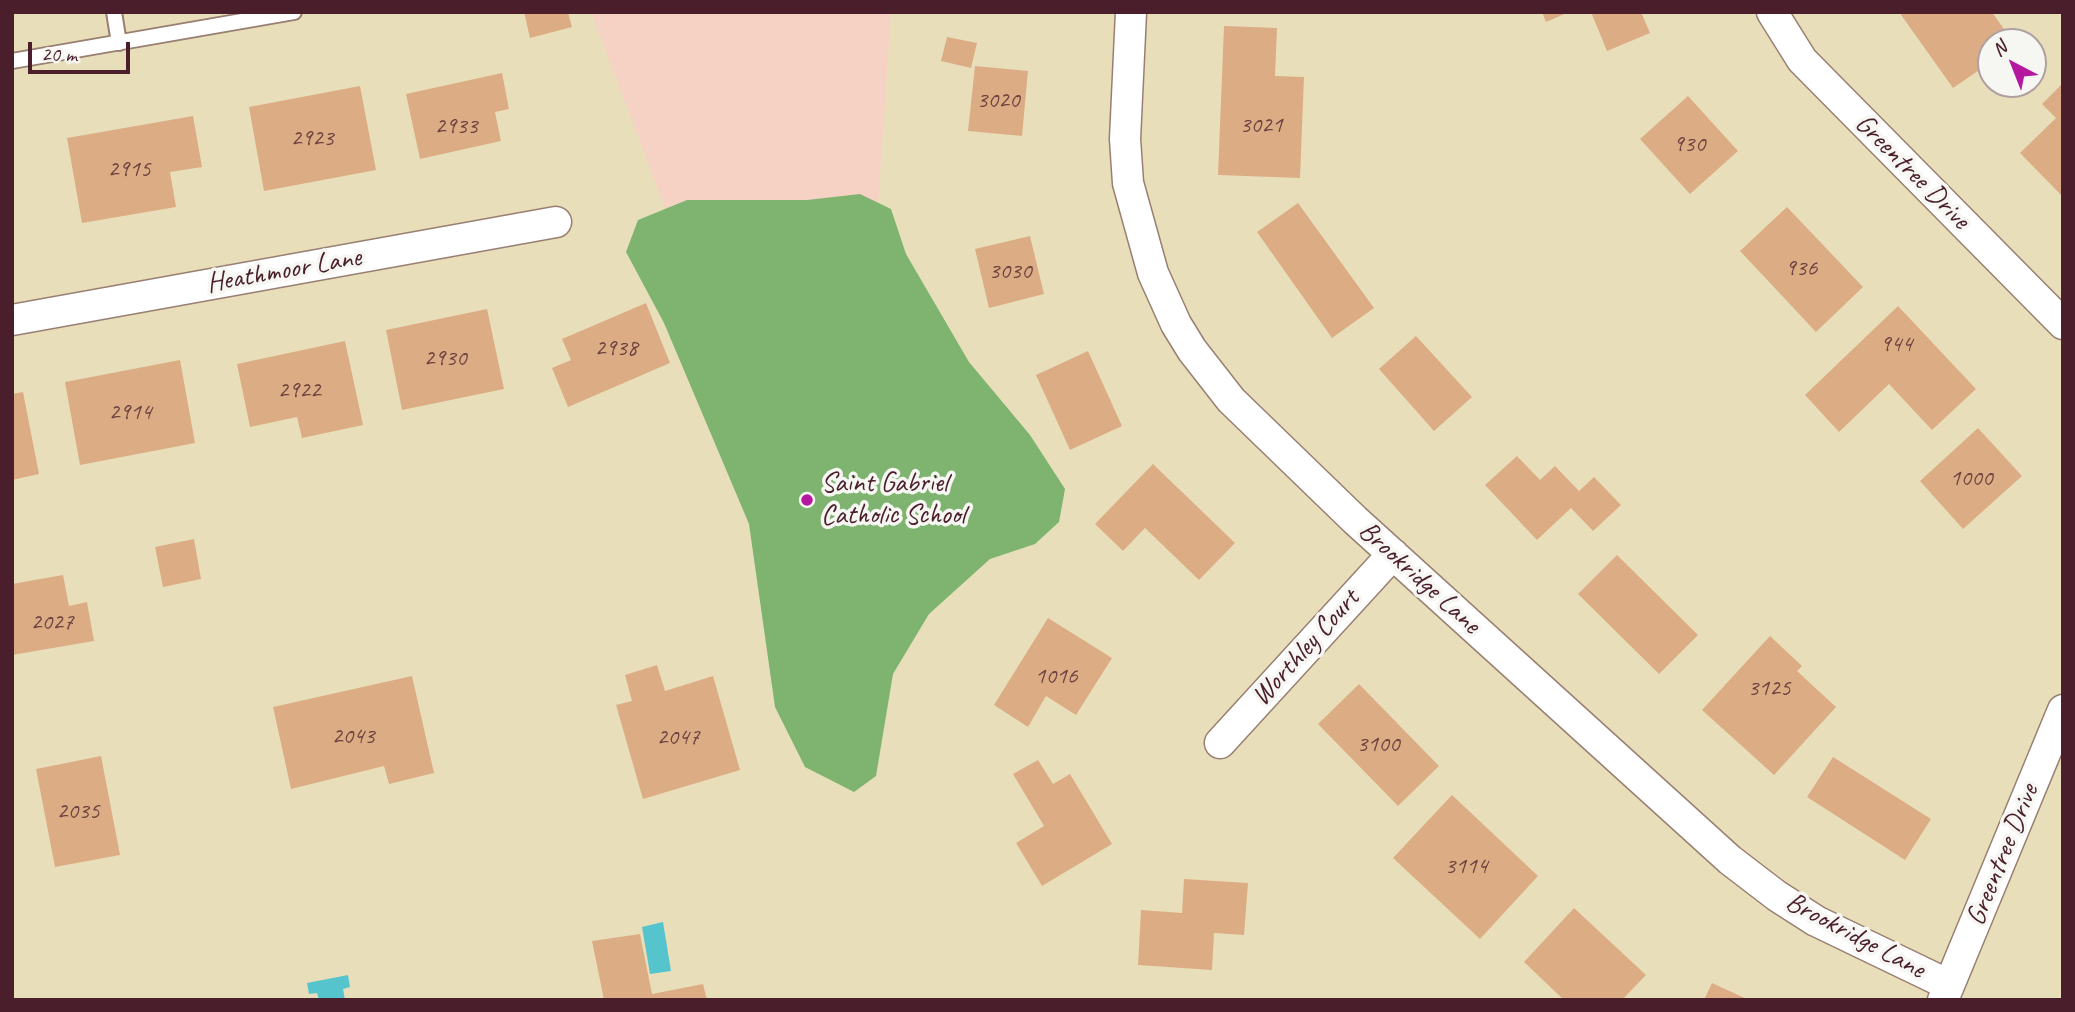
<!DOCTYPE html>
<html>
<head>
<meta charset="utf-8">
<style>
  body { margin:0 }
  #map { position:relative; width:2075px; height:1012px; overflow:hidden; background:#e8dfba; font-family:Caveat,sans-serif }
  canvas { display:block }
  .frame { position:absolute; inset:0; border:14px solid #4a1f2b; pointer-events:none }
  .north { position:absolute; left:1977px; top:28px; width:70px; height:70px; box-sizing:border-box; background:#f6f6f2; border:2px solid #b1a0a2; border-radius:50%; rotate:318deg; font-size:19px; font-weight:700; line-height:28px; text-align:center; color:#4a1f2b }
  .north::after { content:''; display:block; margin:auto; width:24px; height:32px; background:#b5179e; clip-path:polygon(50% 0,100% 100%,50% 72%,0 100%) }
  .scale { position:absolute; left:28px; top:42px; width:102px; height:32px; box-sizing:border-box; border:4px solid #4a1f2b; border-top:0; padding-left:9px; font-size:21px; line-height:24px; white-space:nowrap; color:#4a1f2b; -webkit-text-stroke:5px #f6f6f2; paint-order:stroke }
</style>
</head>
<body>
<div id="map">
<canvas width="2075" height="1012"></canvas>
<div class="frame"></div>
<div class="north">N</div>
<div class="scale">20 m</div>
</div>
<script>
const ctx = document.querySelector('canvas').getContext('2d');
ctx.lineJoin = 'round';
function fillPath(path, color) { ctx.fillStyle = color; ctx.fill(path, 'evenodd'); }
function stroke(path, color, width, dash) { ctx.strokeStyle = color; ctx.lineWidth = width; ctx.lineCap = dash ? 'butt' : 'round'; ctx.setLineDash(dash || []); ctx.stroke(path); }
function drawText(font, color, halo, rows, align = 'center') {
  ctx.font = font + ' Caveat,sans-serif'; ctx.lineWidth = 7; ctx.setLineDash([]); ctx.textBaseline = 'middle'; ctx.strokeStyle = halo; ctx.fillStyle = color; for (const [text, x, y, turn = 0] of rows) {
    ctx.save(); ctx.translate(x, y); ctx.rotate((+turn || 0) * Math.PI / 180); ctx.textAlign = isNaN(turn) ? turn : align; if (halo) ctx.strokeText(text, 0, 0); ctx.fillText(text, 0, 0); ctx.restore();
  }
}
const built = new Path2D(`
  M 591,12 L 891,12 L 840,776 L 671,224 Z`);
const forest = new Path2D(`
  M 860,194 L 891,209 L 906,254 L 969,362 L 1030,435 L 1065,489 L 1059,522 L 1035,544 L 990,559 L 929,614 L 893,674 L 876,776 L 854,792 L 805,767 L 775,707 L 749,524 L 664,323 L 626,252 L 638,220 L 687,200 L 807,200 Z`);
const water = new Path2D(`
  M 663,922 L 671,971 L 650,974 L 642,927 Z
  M 348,975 L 350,987 L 343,989 L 345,1000 L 319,1000 L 317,993 L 309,994 L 307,983 Z`);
const building = new Path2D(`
  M 524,12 L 568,12 L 572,27 L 530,38 Z
  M 1542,12 L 1569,12 L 1546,22 Z
  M 1591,12 L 1641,12 L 1650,33 L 1607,51 Z
  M 1899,12 L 1992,12 L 2013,42 L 1991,42 L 1991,62 L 1953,88 Z
  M 1224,26 L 1277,28 L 1275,76 L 1304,77 L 1300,178 L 1218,175 Z
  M 947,37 L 977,43 L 971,68 L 941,61 Z
  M 975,66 L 1028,71 L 1022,136 L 968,131 Z
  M 502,73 L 509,109 L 495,112 L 501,141 L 420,159 L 406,94 Z
  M 2063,83 L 2063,197 L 2020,153 L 2056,118 L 2042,104 Z
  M 360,86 L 376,170 L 264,191 L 249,107 Z
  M 1688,96 L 1738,151 L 1690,194 L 1640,139 Z
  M 193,116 L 202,167 L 170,172 L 176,207 L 82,223 L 67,138 Z
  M 1298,203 L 1374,308 L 1332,338 L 1257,232 Z
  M 1787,207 L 1863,287 L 1816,332 L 1740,251 Z
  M 1030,236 L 1044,294 L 989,308 L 975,249 Z
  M 646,303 L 670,363 L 568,407 L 552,368 L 571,360 L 562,339 Z
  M 1898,306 L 1976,389 L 1932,430 L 1889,384 L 1839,432 L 1805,395 Z
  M 487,309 L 504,389 L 402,410 L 386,330 Z
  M 1416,336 L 1472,397 L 1434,431 L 1379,369 Z
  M 345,341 L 363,425 L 302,438 L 297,417 L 250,427 L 237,364 Z
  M 1088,351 L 1122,426 L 1070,450 L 1036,375 Z
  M 180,360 L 195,443 L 80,465 L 65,382 Z
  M 23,392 L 39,474 L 12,480 L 12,394 Z
  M 1978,428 L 2022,476 L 1963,529 L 1920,481 Z
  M 1517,456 L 1540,480 L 1555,466 L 1579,491 L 1594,477 L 1621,505 L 1593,531 L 1571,508 L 1537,540 L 1485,485 Z
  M 1153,464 L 1235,543 L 1199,580 L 1145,528 L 1123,551 L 1095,524 Z
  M 194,539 L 201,579 L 163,587 L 155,547 Z
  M 1617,555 L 1698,635 L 1659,674 L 1578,594 Z
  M 63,575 L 69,606 L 87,602 L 94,641 L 12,655 L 12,584 Z
  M 1048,618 L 1112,658 L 1076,715 L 1046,696 L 1028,727 L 994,705 Z
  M 1770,636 L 1802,666 L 1797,671 L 1836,707 L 1774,775 L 1702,710 Z
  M 657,665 L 665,691 L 713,676 L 740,770 L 643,799 L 616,705 L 632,701 L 625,675 Z
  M 412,676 L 434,773 L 389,784 L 384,766 L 291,789 L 273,707 Z
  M 1359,684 L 1439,766 L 1398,806 L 1318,724 Z
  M 101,756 L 120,855 L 55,867 L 36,769 Z
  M 1833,757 L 1931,819 L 1905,860 L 1807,797 Z
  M 1038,760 L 1053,784 L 1070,774 L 1112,844 L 1042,886 L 1016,843 L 1044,826 L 1013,774 Z
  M 1452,795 L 1538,876 L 1480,939 L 1393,858 Z
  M 1184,879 L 1248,883 L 1244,935 L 1214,933 L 1212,970 L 1138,965 L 1141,910 L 1182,913 Z
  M 1574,908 L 1646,975 L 1622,1000 L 1564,1000 L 1524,962 Z
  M 640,934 L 652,994 L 703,984 L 707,1000 L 604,1000 L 592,941 Z
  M 1712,983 L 1749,1000 L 1704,1000 Z`);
const lane = new Path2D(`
  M 114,12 L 119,43
  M 12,61 L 294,12`);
const street = new Path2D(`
  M 1131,12 L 1125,139 L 1128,183 L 1153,273 L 1176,324 L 1192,350 L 1231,400 L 1355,520 L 1730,860 L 1777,896 L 1816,921 L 1949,985
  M 1772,12 L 1802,60 L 2063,324
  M 12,320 L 556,222
  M 1220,743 L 1393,554
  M 1943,1000 L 2063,710`);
const markers = [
  [807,500,7,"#b5179e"]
];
const numberNames = [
  ["3020",998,101],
  ["3021",1261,126],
  ["2933",456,127],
  ["2923",312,139],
  ["930",1689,145],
  ["2915",129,170],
  ["936",1801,269],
  ["3030",1010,272],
  ["944",1896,345],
  ["2938",616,349],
  ["2930",445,359],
  ["2922",299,391],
  ["2914",130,413],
  ["1000",1971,479],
  ["2027",52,623],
  ["1016",1056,677],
  ["3125",1769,689],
  ["2043",353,737],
  ["2047",678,738],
  ["3100",1378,745],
  ["2035",78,812],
  ["3114",1466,867]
];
const streetNames = [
  ["Greentree Drive",1912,172,45],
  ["Heathmoor Lane",284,271,-10],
  ["Brookridge Lane",1419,578,42],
  ["Worthley Court",1306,648,-48],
  ["Greentree Drive",2003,855,-68],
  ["Brookridge Lane",1855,936,28]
];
const poiNames = [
  ["Saint Gabriel",821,484],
  ["Catholic School",821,516]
];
fillPath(built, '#f6d2c4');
fillPath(forest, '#7eb470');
fillPath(water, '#56c4cd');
fillPath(building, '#dcad84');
stroke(lane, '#997f72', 18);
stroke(street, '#997f72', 33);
stroke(lane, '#fff', 14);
stroke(street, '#fff', 30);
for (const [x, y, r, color] of markers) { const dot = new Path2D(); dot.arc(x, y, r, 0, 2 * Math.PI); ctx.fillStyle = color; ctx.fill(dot); stroke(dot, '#f6f6f2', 2.5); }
drawText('24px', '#6e4241', null, numberNames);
drawText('28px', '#4a1f2b', '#f6f6f2', streetNames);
drawText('28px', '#4a1f2b', '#f6f6f2', poiNames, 'left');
</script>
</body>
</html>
